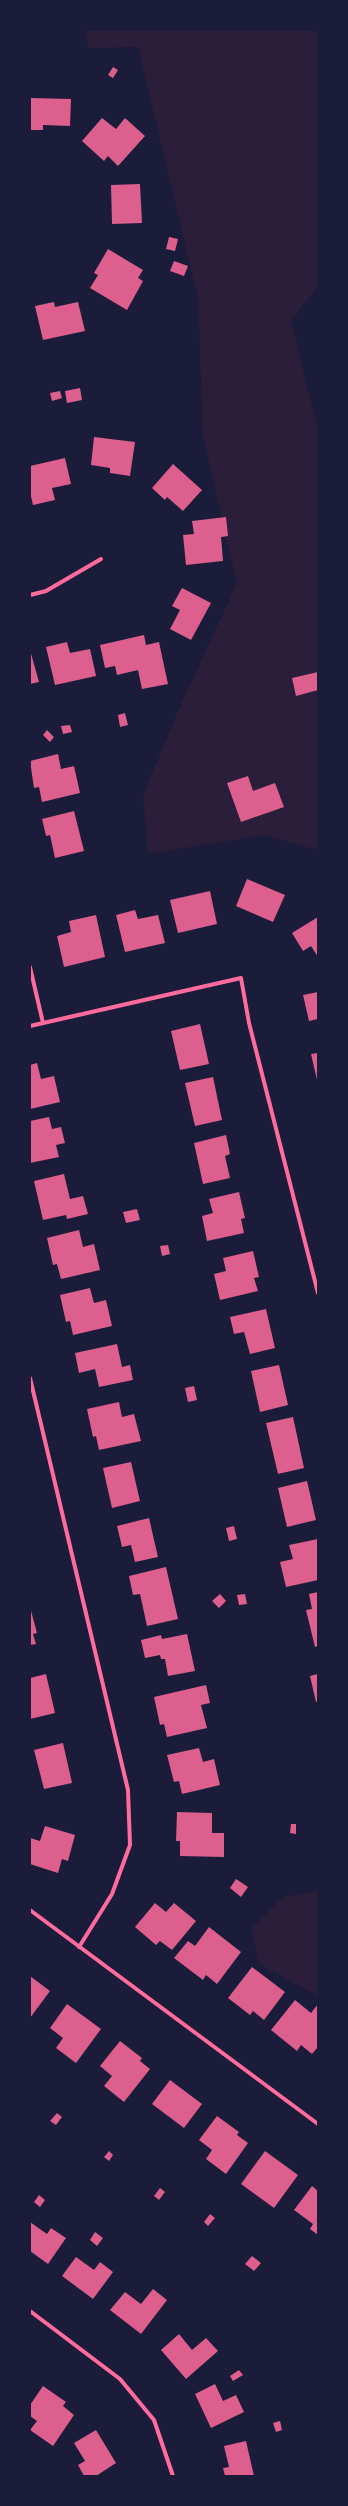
<!DOCTYPE html>
<html>
<head>
<meta charset="utf-8">
<style>
  body { margin:0 }
  #map { position:relative; width:348px; height:2506px; overflow:hidden; background:#1b1b3a; font-family:"Roboto Serif",serif }
  canvas { display:block }
  .frame { position:absolute; inset:0; border:31px solid #1b1b3a; pointer-events:none }
</style>
</head>
<body>
<div id="map">
<canvas width="348" height="2506"></canvas>
<div class="frame"></div>
</div>
<script>
const ctx = document.querySelector('canvas').getContext('2d');
ctx.lineJoin = 'round';
function fillPath(path, color) { ctx.fillStyle = color; ctx.fill(path, 'evenodd'); }
function stroke(path, color, width, dash) { ctx.strokeStyle = color; ctx.lineWidth = width; ctx.lineCap = dash ? 'butt' : 'round'; ctx.setLineDash(dash || []); ctx.stroke(path); }
const green = new Path2D(`
  M 85,30 L 318,30 L 318,286 L 291,321 L 315,418 L 318,418 L 318,850 L 264,835 L 148,854 L 143,795 L 182,702 L 237,583 L 203,436 L 198,298 L 138,47 L 88,48 Z
  M 318,1891 L 318,1996 L 259,1964 L 251,1929 L 283,1897 Z`);
const building = new Path2D(`
  M 113,67 L 118,70 L 113,78 L 108,75 Z
  M 30,98 L 71,99 L 70,126 L 43,125 L 43,130 L 30,130 Z
  M 102,118 L 116,129 L 125,118 L 145,136 L 118,166 L 108,156 L 104,161 L 82,141 Z
  M 140,184 L 142,223 L 112,224 L 111,185 Z
  M 169,237 L 178,239 L 175,251 L 166,249 Z
  M 108,249 L 143,270 L 138,278 L 143,281 L 127,310 L 90,288 L 98,275 L 94,273 Z
  M 174,261 L 188,266 L 184,276 L 170,271 Z
  M 54,302 L 55,307 L 78,302 L 85,331 L 43,340 L 35,306 Z
  M 80,388 L 82,400 L 67,403 L 65,391 Z
  M 60,391 L 62,398 L 52,401 L 50,393 Z
  M 94,437 L 135,442 L 130,476 L 110,473 L 110,468 L 91,465 Z
  M 65,458 L 71,484 L 52,488 L 55,500 L 33,505 L 30,492 L 30,466 Z
  M 173,464 L 202,490 L 183,511 L 167,497 L 165,500 L 152,488 Z
  M 226,517 L 228,536 L 221,537 L 223,561 L 186,565 L 183,535 L 194,534 L 192,521 Z
  M 182,588 L 211,603 L 191,640 L 170,629 L 180,610 L 172,606 Z
  M 144,635 L 146,645 L 159,642 L 168,684 L 142,689 L 138,670 L 117,675 L 115,666 L 105,668 L 100,645 Z
  M 67,642 L 70,653 L 90,649 L 96,676 L 55,685 L 46,647 Z
  M 30,650 L 39,682 L 30,684 Z
  M 318,672 L 318,690 L 296,696 L 292,678 Z
  M 125,713 L 128,725 L 120,727 L 118,715 Z
  M 70,725 L 72,732 L 63,734 L 61,726 Z
  M 47,730 L 54,737 L 50,742 L 43,735 Z
  M 58,754 L 61,769 L 74,766 L 80,793 L 42,802 L 39,787 L 34,788 L 30,761 Z
  M 248,776 L 253,791 L 275,783 L 284,807 L 241,822 L 227,783 Z
  M 74,811 L 84,851 L 55,858 L 50,835 L 46,836 L 42,819 Z
  M 247,879 L 285,895 L 273,922 L 236,906 Z
  M 210,891 L 217,924 L 178,933 L 170,900 Z
  M 135,910 L 138,919 L 158,915 L 165,943 L 125,952 L 116,915 Z
  M 96,915 L 105,957 L 64,967 L 57,936 L 71,932 L 69,921 Z
  M 318,917 L 318,957 L 311,946 L 303,951 L 292,933 Z
  M 318,992 L 318,1019 L 309,1021 L 303,995 Z
  M 200,1024 L 209,1064 L 180,1070 L 171,1031 Z
  M 318,1053 L 318,1080 L 317,1080 L 311,1054 Z
  M 37,1063 L 41,1079 L 54,1076 L 60,1102 L 30,1109 L 30,1065 Z
  M 213,1077 L 222,1120 L 195,1126 L 185,1083 Z
  M 49,1117 L 52,1129 L 61,1127 L 65,1143 L 56,1145 L 59,1157 L 30,1163 L 30,1121 Z
  M 226,1135 L 230,1154 L 225,1156 L 230,1178 L 203,1184 L 194,1143 Z
  M 64,1174 L 70,1199 L 83,1196 L 88,1214 L 67,1219 L 66,1215 L 43,1220 L 34,1181 Z
  M 239,1192 L 245,1218 L 241,1219 L 244,1233 L 207,1241 L 202,1216 L 213,1213 L 209,1199 Z
  M 137,1209 L 140,1220 L 126,1223 L 123,1212 Z
  M 79,1230 L 83,1247 L 94,1244 L 100,1270 L 61,1279 L 57,1264 L 53,1265 L 47,1238 Z
  M 168,1245 L 170,1254 L 162,1256 L 160,1246 Z
  M 253,1251 L 259,1277 L 254,1278 L 258,1291 L 220,1300 L 214,1274 L 226,1271 L 223,1258 Z
  M 90,1288 L 94,1303 L 106,1300 L 112,1326 L 73,1335 L 70,1321 L 66,1322 L 60,1295 Z
  M 266,1309 L 275,1348 L 250,1354 L 244,1332 L 234,1334 L 230,1317 Z
  M 117,1344 L 122,1367 L 130,1365 L 133,1380 L 99,1387 L 95,1369 L 79,1373 L 75,1353 Z
  M 279,1365 L 288,1405 L 260,1412 L 251,1371 Z
  M 194,1386 L 197,1400 L 188,1402 L 185,1388 Z
  M 119,1402 L 122,1417 L 134,1414 L 141,1441 L 99,1450 L 96,1436 L 93,1437 L 87,1409 Z
  M 293,1417 L 304,1468 L 278,1474 L 266,1423 Z
  M 131,1462 L 140,1501 L 112,1508 L 103,1468 Z
  M 307,1481 L 316,1520 L 287,1527 L 278,1488 Z
  M 149,1518 L 158,1557 L 135,1562 L 131,1545 L 122,1547 L 117,1526 Z
  M 234,1526 L 237,1539 L 229,1541 L 226,1528 Z
  M 318,1539 L 318,1580 L 286,1587 L 280,1562 L 293,1559 L 289,1545 Z
  M 166,1567 L 178,1619 L 147,1626 L 140,1594 L 133,1595 L 129,1576 Z
  M 318,1592 L 318,1646 L 315,1647 L 306,1610 L 312,1609 L 309,1594 Z
  M 220,1594 L 226,1601 L 219,1608 L 212,1601 Z
  M 245,1594 L 247,1604 L 239,1605 L 237,1595 Z
  M 30,1607 L 37,1633 L 33,1634 L 36,1644 L 30,1645 Z
  M 187,1634 L 195,1671 L 168,1676 L 165,1659 L 161,1659 L 160,1655 L 145,1658 L 141,1640 L 161,1635 L 162,1639 Z
  M 46,1674 L 55,1713 L 30,1719 L 30,1678 Z
  M 318,1674 L 318,1701 L 316,1702 L 310,1676 Z
  M 206,1685 L 210,1703 L 201,1705 L 207,1728 L 167,1737 L 164,1724 L 160,1725 L 154,1697 Z
  M 63,1743 L 72,1783 L 44,1789 L 34,1750 Z
  M 199,1748 L 203,1762 L 214,1759 L 220,1785 L 182,1794 L 179,1781 L 174,1782 L 167,1755 Z
  M 177,1812 L 212,1813 L 212,1833 L 224,1833 L 224,1857 L 180,1856 L 180,1841 L 176,1841 Z
  M 291,1824 L 296,1824 L 296,1834 L 290,1833 Z
  M 45,1826 L 75,1835 L 68,1861 L 62,1859 L 58,1873 L 30,1864 L 30,1838 L 40,1841 Z
  M 236,1879 L 248,1887 L 241,1897 L 230,1888 Z
  M 155,1903 L 166,1912 L 174,1903 L 196,1921 L 172,1950 L 160,1941 L 156,1945 L 135,1927 Z
  M 209,1927 L 241,1952 L 217,1984 L 206,1975 L 203,1980 L 174,1958 L 188,1941 L 195,1946 Z
  M 252,1967 L 285,1992 L 264,2020 L 253,2011 L 250,2015 L 228,1998 Z
  M 30,1976 L 50,1991 L 30,2018 Z
  M 295,2000 L 311,2013 L 318,2004 L 318,2047 L 312,2054 L 301,2045 L 297,2051 L 271,2030 Z
  M 67,2004 L 101,2029 L 76,2063 L 56,2048 L 63,2038 L 50,2028 Z
  M 120,2041 L 142,2058 L 140,2061 L 150,2069 L 124,2102 L 104,2086 L 112,2076 L 100,2066 Z
  M 170,2080 L 202,2104 L 184,2128 L 152,2104 Z
  M 57,2113 L 62,2117 L 56,2125 L 50,2121 Z
  M 217,2116 L 239,2132 L 237,2135 L 248,2143 L 226,2174 L 206,2159 L 212,2150 L 199,2140 Z
  M 109,2151 L 113,2155 L 109,2161 L 104,2157 Z
  M 265,2151 L 298,2175 L 274,2208 L 241,2184 Z
  M 312,2186 L 318,2191 L 318,2235 L 310,2229 L 313,2224 L 294,2210 Z
  M 160,2188 L 165,2192 L 159,2200 L 154,2196 Z
  M 39,2195 L 45,2200 L 40,2207 L 34,2202 Z
  M 210,2214 L 215,2218 L 208,2226 L 204,2222 Z
  M 30,2222 L 47,2234 L 51,2228 L 66,2238 L 48,2264 L 30,2251 Z
  M 95,2232 L 103,2238 L 97,2246 L 90,2240 Z
  M 252,2256 L 261,2263 L 254,2271 L 245,2264 Z
  M 76,2257 L 94,2270 L 100,2262 L 113,2272 L 93,2299 L 62,2276 Z
  M 153,2289 L 167,2300 L 141,2334 L 110,2310 L 125,2292 L 141,2304 Z
  M 179,2334 L 192,2350 L 206,2338 L 218,2351 L 186,2379 L 161,2350 Z
  M 239,2370 L 243,2375 L 233,2381 L 230,2376 Z
  M 215,2384 L 223,2401 L 236,2395 L 244,2412 L 211,2428 L 195,2394 Z
  M 43,2386 L 66,2402 L 63,2406 L 74,2415 L 53,2446 L 30,2430 L 37,2421 L 30,2416 L 30,2405 Z
  M 280,2421 L 282,2430 L 276,2432 L 273,2423 Z
  M 96,2430 L 116,2463 L 96,2476 L 84,2476 L 78,2465 L 85,2461 L 74,2443 Z
  M 246,2441 L 254,2476 L 225,2476 L 223,2468 L 229,2467 L 224,2446 Z`);
const minor = new Path2D(`
  M 30,595 L 46,591 L 101,559
  M 30,967 L 43,1023
  M 30,1026 L 241,978 L 249,1023 L 318,1293
  M 30,1378 L 128,1790 L 130,1845 L 112,1894 L 79,1947
  M 30,1910 L 318,2124
  M 30,2311 L 120,2379 L 154,2420 L 173,2476`);
fillPath(green, '#2a1e3b');
fillPath(building, '#dd5f8e');
stroke(minor, '#ff6b9d', 4);
</script>
</body>
</html>
